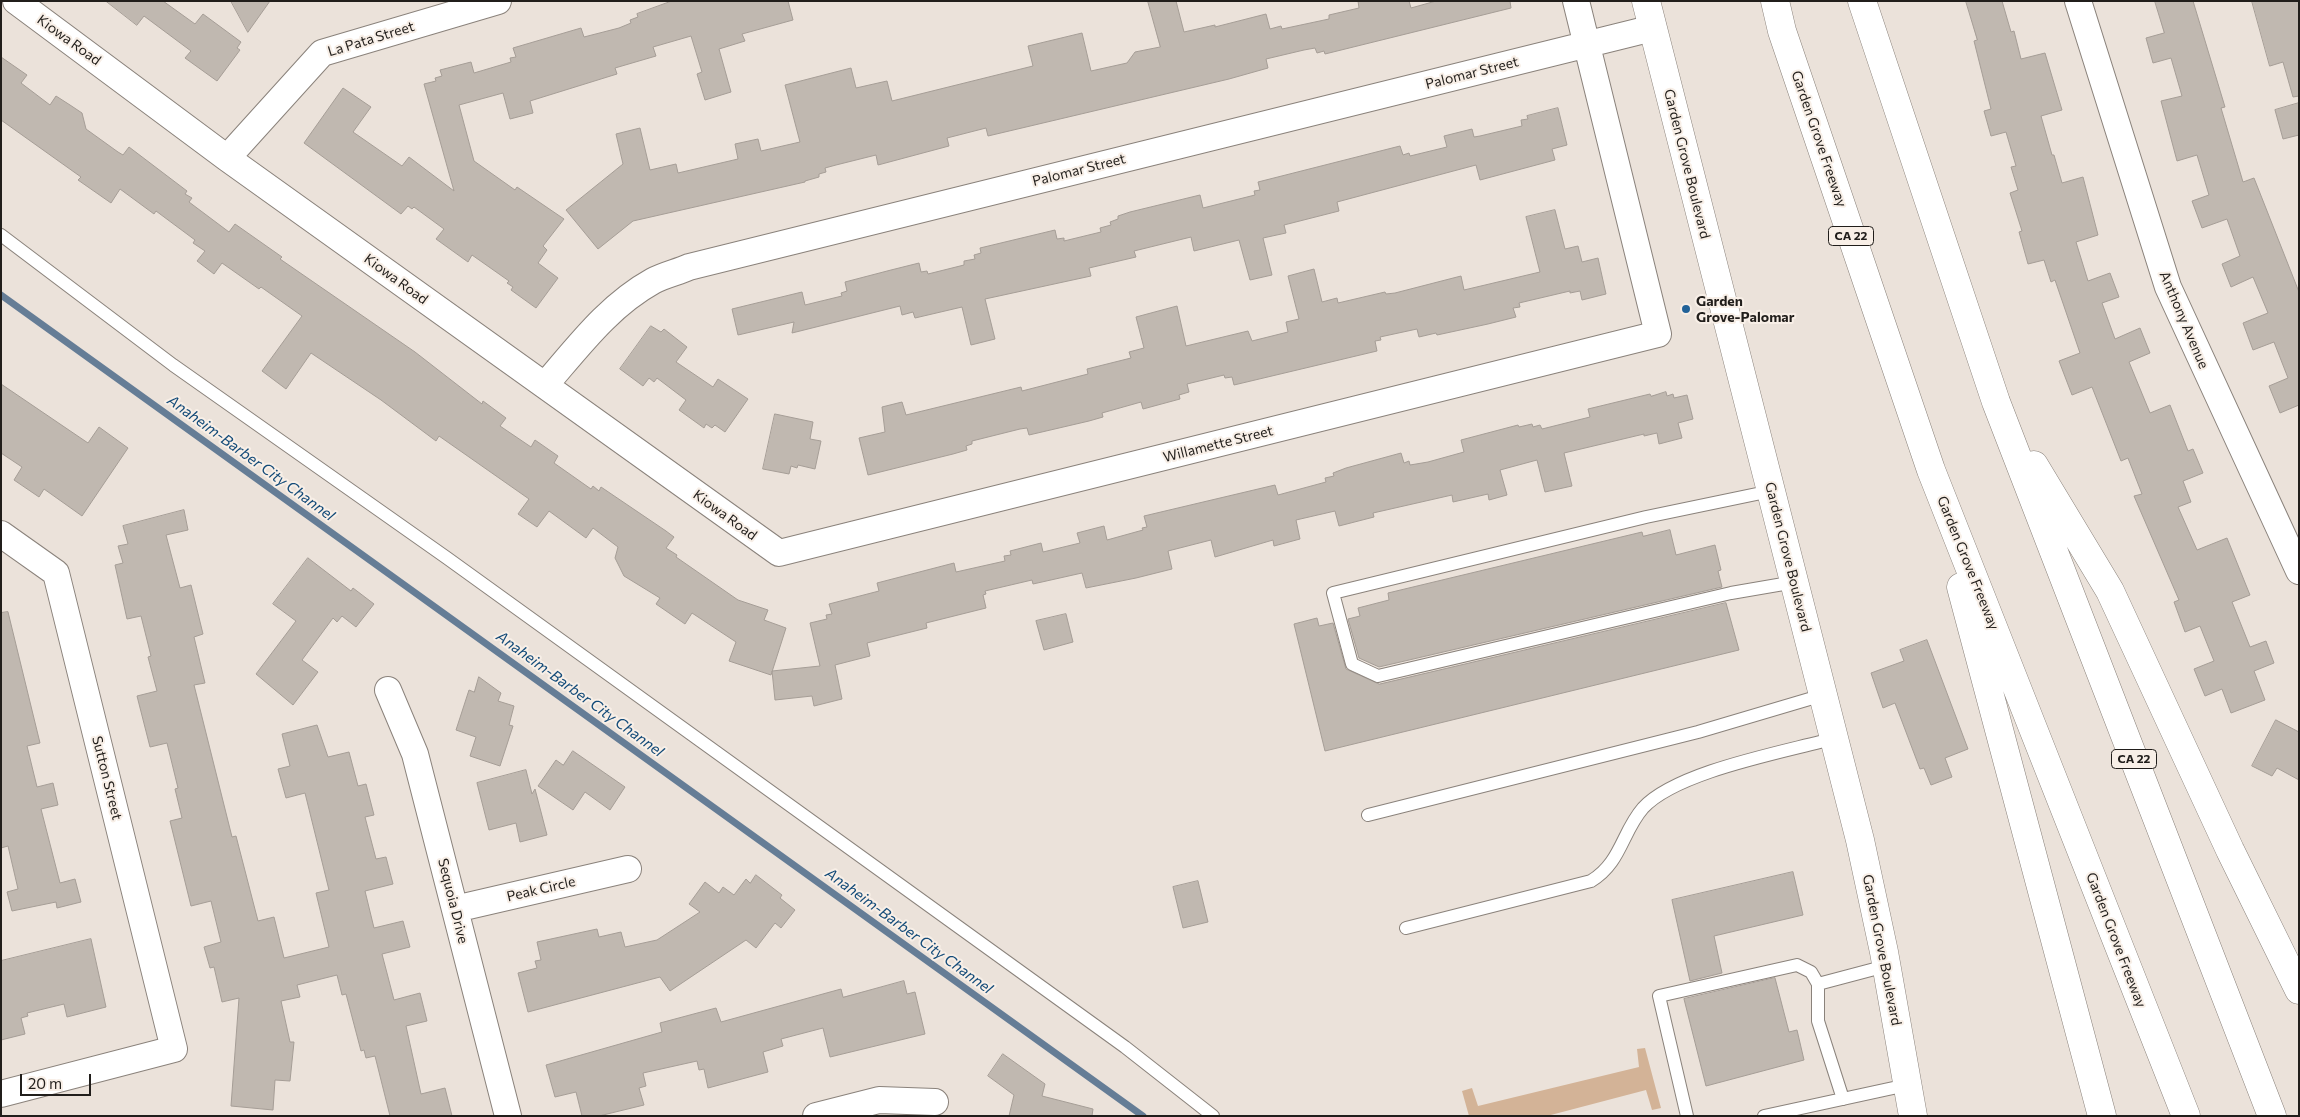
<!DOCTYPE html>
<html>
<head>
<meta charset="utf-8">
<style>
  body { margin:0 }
  #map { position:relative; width:2300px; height:1117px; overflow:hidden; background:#ebe2da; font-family:Commissioner,sans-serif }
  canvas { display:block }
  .frame { position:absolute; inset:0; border:2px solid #211e1b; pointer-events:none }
  .scale { position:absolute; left:20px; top:1074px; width:71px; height:22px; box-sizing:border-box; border:2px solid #211e1b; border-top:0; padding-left:6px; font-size:15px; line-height:18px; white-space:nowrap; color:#211e1b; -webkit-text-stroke:4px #f8efe7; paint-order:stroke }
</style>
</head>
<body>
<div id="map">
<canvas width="2300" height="1117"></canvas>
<div class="frame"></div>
<div class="scale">20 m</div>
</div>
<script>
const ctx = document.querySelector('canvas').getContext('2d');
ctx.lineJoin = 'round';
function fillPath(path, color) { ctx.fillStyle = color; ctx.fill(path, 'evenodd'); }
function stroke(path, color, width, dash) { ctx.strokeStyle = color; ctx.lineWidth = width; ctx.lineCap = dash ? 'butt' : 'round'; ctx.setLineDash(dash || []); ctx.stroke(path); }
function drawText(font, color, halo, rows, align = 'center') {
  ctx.font = font + ' Commissioner,sans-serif'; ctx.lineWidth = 4; ctx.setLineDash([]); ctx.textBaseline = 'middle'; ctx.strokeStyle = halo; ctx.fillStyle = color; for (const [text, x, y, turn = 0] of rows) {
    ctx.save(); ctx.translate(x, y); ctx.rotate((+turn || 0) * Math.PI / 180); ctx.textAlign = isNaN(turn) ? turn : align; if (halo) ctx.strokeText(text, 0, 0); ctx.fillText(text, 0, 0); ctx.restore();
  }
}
const green = new Path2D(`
  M 1645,1048 L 1661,1108 L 1652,1110 L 1646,1090 L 1547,1116 L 1469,1116 L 1462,1091 L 1472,1088 L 1478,1106 L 1639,1067 L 1637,1049 Z`);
const stream = new Path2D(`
  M 1,295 L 1143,1116`);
const building = new Path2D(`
  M 106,1 L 163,1 L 195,24 L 203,14 L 241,42 L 237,48 L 240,50 L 217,81 L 185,58 L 191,51 L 144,16 L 137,25 Z
  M 231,1 L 270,1 L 248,32 Z
  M 672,1 L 788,1 L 793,20 L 742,34 L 745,41 L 719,49 L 731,92 L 705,100 L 697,74 L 702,72 L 691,36 L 653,47 L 656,56 L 615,68 L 617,74 L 530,101 L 533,113 L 510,119 L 503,93 L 459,105 L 474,161 L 515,190 L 517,187 L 564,219 L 543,246 L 547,250 L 538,263 L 558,278 L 536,308 L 511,290 L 513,287 L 507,283 L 509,281 L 472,255 L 468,262 L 436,239 L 444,229 L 414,207 L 412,209 L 408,206 L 401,214 L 304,143 L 343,88 L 371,107 L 353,132 L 402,166 L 409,157 L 454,191 L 424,84 L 436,81 L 435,78 L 442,76 L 440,70 L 471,62 L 474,73 L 511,62 L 510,58 L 516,57 L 513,48 L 581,28 L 584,37 L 619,28 L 631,23 L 630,20 L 638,17 L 637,14 Z
  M 1148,1 L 1176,1 L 1184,32 L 1215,25 L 1215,27 L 1266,14 L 1270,29 L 1281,26 L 1282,29 L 1329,19 L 1329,15 L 1359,8 L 1358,1 L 1409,1 L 1411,8 L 1436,1 L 1510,1 L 1511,8 L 1325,54 L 1324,51 L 1317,53 L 1315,48 L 1304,50 L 1266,59 L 1268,68 L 1229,79 L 988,136 L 986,128 L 947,138 L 949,146 L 878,165 L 876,155 L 836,165 L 825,168 L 826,172 L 819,174 L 819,177 L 805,181 L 805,182 L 633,221 L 598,249 L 566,210 L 623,164 L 616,134 L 640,128 L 650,170 L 676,164 L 678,173 L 738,159 L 735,144 L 758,139 L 761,151 L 800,142 L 785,85 L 851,68 L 856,88 L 887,81 L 892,101 L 1033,66 L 1028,46 L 1082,33 L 1091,71 L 1127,63 L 1135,52 L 1160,47 Z
  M 1966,1 L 2002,1 L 2011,32 L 2014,31 L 2021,59 L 2045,53 L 2062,110 L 2041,116 L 2052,155 L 2054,155 L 2062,183 L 2083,177 L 2098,235 L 2076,242 L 2088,281 L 2110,273 L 2119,297 L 2102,303 L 2115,339 L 2140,328 L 2150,353 L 2129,362 L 2150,413 L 2170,405 L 2188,451 L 2193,449 L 2203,473 L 2183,481 L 2191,502 L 2178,507 L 2197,550 L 2227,538 L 2250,595 L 2232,602 L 2250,647 L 2266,641 L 2274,663 L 2254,671 L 2265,700 L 2231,713 L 2222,689 L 2205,696 L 2194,669 L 2214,661 L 2200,626 L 2185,632 L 2174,602 L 2179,600 L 2134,496 L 2142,494 L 2128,458 L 2121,461 L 2092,387 L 2072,395 L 2059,361 L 2080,353 L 2055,280 L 2051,282 L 2044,260 L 2028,264 L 2019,232 L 2022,231 L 2010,193 L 2018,190 L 2011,167 L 2016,166 L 2006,132 L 1991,136 L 1984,111 L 1991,109 L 1974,41 L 1977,40 Z
  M 2155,1 L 2193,1 L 2225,107 L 2221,108 L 2243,182 L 2254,178 L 2299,292 L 2299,405 L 2280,413 L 2269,386 L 2288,378 L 2274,342 L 2253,350 L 2243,323 L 2268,313 L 2253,277 L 2231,287 L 2222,264 L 2240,256 L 2227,219 L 2202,228 L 2192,201 L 2209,195 L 2197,155 L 2177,161 L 2161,101 L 2182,96 L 2171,58 L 2153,63 L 2146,38 L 2164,33 Z
  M 2252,1 L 2299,1 L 2299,96 L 2293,97 L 2283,62 L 2270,66 Z
  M 1,57 L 27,75 L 21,83 L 50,105 L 56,96 L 70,105 L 82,113 L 86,129 L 118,152 L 123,155 L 129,147 L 187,191 L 185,194 L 192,198 L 189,202 L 229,232 L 235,224 L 282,257 L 280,259 L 415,352 L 482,404 L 483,401 L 506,418 L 500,426 L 531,447 L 535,440 L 558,456 L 554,463 L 591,489 L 593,486 L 599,491 L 601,487 L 666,531 L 674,537 L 666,548 L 677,555 L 676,557 L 738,600 L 768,610 L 764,620 L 786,628 L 771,675 L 729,661 L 736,642 L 692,613 L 685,624 L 656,604 L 660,598 L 624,576 L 615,558 L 618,547 L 593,528 L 586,538 L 549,511 L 537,527 L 518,514 L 529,499 L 439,436 L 436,441 L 381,400 L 311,353 L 286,389 L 262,371 L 302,316 L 261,287 L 259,289 L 222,263 L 214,274 L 197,261 L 205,251 L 193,243 L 195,240 L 156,211 L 154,214 L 120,189 L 111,203 L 78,180 L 81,177 L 1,120 Z
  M 2299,103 L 2299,135 L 2283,139 L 2275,110 Z
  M 1558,108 L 1567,145 L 1552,149 L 1555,160 L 1480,180 L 1476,165 L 1337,202 L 1339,211 L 1284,225 L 1286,233 L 1263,238 L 1272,275 L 1250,280 L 1239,240 L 1194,251 L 1191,237 L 1134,251 L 1136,257 L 1089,268 L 1091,276 L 985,299 L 995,339 L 971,345 L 962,307 L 915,318 L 913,312 L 902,315 L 900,306 L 792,333 L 794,322 L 738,335 L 732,309 L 802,292 L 805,305 L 842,296 L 841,293 L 847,291 L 845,282 L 891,270 L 919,263 L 921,272 L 927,271 L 928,274 L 964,265 L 964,261 L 975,259 L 974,255 L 981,253 L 980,248 L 1055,230 L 1057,239 L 1064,238 L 1064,241 L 1101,232 L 1100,228 L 1111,225 L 1110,222 L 1118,219 L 1118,216 L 1130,212 L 1200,195 L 1203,208 L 1255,195 L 1254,191 L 1260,190 L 1258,182 L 1400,146 L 1403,155 L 1409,153 L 1410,156 L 1447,147 L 1444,136 L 1472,129 L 1474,137 L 1480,136 L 1522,126 L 1521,120 L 1528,119 L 1527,116 Z
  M 1555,210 L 1565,249 L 1578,246 L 1582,262 L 1598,258 L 1606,294 L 1582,300 L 1580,291 L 1570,293 L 1570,291 L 1519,303 L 1520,307 L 1513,308 L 1516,317 L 1488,324 L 1437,335 L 1436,333 L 1419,337 L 1417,329 L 1380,337 L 1381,340 L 1375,341 L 1377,351 L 1234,385 L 1232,377 L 1225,378 L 1224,375 L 1187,384 L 1189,392 L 1179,395 L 1180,399 L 1143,409 L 1141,402 L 1102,413 L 1103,417 L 1089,421 L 1029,435 L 1027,428 L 1020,429 L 972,441 L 972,444 L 966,446 L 967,450 L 953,454 L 868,475 L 859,438 L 885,432 L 882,407 L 902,402 L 906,415 L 1021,387 L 1022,391 L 1088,374 L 1087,369 L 1131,358 L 1129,352 L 1144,348 L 1136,317 L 1177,306 L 1186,346 L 1248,331 L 1252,341 L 1288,332 L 1286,322 L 1299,319 L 1288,276 L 1314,269 L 1322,302 L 1337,298 L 1338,303 L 1385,292 L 1386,294 L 1395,293 L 1461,276 L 1464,290 L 1540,272 L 1526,217 Z
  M 651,326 L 661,332 L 664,329 L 687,347 L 676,362 L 713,387 L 718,379 L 748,399 L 725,432 L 715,425 L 712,428 L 706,424 L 704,428 L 679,410 L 686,400 L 657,378 L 654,382 L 649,378 L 643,386 L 620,369 Z
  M 1,384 L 88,443 L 99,427 L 128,448 L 82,516 L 44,489 L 39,497 L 14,480 L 22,467 L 1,453 Z
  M 1666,392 L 1667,396 L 1673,394 L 1674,398 L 1687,395 L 1693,419 L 1678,423 L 1682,438 L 1659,444 L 1657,433 L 1644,436 L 1644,434 L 1564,453 L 1572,486 L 1545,492 L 1537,460 L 1500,470 L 1507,495 L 1489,500 L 1488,494 L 1453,502 L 1452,495 L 1373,513 L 1374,517 L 1339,526 L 1335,511 L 1296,520 L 1300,539 L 1274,546 L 1273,540 L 1215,557 L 1211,540 L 1168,551 L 1172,569 L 1136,578 L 1086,588 L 1082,573 L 1033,584 L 1032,580 L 985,591 L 986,594 L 983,595 L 986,608 L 926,623 L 927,628 L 867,643 L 870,656 L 835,665 L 842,699 L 814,706 L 812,696 L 775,700 L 772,671 L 820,666 L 810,623 L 827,619 L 826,615 L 832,614 L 829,604 L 879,591 L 877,583 L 954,563 L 956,572 L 1005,561 L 1004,556 L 1011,555 L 1010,551 L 1041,543 L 1043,552 L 1080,543 L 1077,533 L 1104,526 L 1107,540 L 1143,530 L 1142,528 L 1147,527 L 1144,516 L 1275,485 L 1278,495 L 1326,482 L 1325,478 L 1334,476 L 1333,473 L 1346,468 L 1401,453 L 1404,463 L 1409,461 L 1410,465 L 1428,462 L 1464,452 L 1461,440 L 1518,425 L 1519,427 L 1532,424 L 1533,427 L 1540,425 L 1542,429 L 1590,417 L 1588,409 L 1650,394 L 1651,396 Z
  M 775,414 L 813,422 L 810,439 L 821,441 L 815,469 L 798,465 L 797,468 L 791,466 L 789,474 L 763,469 Z
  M 184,510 L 188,530 L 166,535 L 180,588 L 191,585 L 203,634 L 194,637 L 205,683 L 194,685 L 232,837 L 236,836 L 258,921 L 274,917 L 284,958 L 329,947 L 316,893 L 329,890 L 305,793 L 286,798 L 278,769 L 290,766 L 282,734 L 317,725 L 328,757 L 349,752 L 358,786 L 366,784 L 374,815 L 365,817 L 376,859 L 386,857 L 393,884 L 365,891 L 374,928 L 403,921 L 410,947 L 382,954 L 394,1000 L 420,993 L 427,1021 L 406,1026 L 421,1094 L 445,1088 L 452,1116 L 390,1116 L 375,1056 L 366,1058 L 364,1050 L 361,1051 L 346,994 L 342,995 L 337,975 L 297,985 L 300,997 L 281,1001 L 290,1042 L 294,1042 L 290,1081 L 275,1080 L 273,1110 L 231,1106 L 239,998 L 222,1002 L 214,967 L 210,968 L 204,947 L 221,942 L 211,901 L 191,906 L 170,821 L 182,818 L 175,789 L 178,788 L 177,784 L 167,743 L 150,747 L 137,696 L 157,691 L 148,657 L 151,656 L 141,616 L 127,619 L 115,565 L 123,563 L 118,546 L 128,544 L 123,526 Z
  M 1670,530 L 1676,555 L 1715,545 L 1721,570 L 1718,571 L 1722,587 L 1379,667 L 1359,658 L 1348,619 L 1360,616 L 1358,608 L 1389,600 L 1388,593 L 1642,532 L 1643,536 Z
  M 308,558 L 351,591 L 353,588 L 374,604 L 356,627 L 342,616 L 337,622 L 333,618 L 302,660 L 318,672 L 293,705 L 256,674 L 296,621 L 273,604 Z
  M 1726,603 L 1739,650 L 1325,751 L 1294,624 L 1317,618 L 1319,626 L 1333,623 L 1346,669 L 1379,684 Z
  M 8,612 L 40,743 L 27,746 L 37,787 L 53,783 L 58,805 L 41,809 L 60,883 L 75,879 L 81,902 L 57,908 L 56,902 L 12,911 L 7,892 L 18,889 L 8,846 L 1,848 L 1,613 Z
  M 1066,614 L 1073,642 L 1044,650 L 1036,621 Z
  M 1927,640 L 1968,749 L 1945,758 L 1952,777 L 1931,785 L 1924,768 L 1920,769 L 1895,703 L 1883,708 L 1871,673 L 1904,661 L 1900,650 Z
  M 479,677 L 501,693 L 498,701 L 514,706 L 509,725 L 513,726 L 500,766 L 470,756 L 476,737 L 456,730 L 469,690 L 474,692 Z
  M 2276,720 L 2299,732 L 2299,780 L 2277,768 L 2272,776 L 2252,766 Z
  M 573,751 L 625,787 L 610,810 L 585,792 L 573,810 L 538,786 L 556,760 L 563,765 Z
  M 526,770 L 532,794 L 535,789 L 547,835 L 520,842 L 516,823 L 489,830 L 477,783 Z
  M 1793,872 L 1803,915 L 1714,936 L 1722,973 L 1690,981 L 1672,900 Z
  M 756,875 L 782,895 L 780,898 L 795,910 L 781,928 L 775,923 L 756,948 L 746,940 L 670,991 L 660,977 L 528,1012 L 518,973 L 537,968 L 535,961 L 541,960 L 537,942 L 597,929 L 599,937 L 621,932 L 625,947 L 657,940 L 700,912 L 689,904 L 705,882 L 719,893 L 723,887 L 734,895 L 746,879 L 750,883 Z
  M 1198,881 L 1208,922 L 1183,928 L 1173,887 Z
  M 91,939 L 106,1007 L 67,1017 L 64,1004 L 27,1013 L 28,1016 L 21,1018 L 25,1034 L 1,1040 L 1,961 Z
  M 1775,978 L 1789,1032 L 1797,1030 L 1804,1060 L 1706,1086 L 1684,999 Z
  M 904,981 L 907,994 L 915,992 L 925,1034 L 830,1057 L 823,1028 L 781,1039 L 783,1046 L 763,1052 L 768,1072 L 708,1088 L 704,1069 L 699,1070 L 697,1061 L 643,1073 L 646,1086 L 639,1088 L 644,1105 L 599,1116 L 582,1116 L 576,1092 L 555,1097 L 546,1065 L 662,1032 L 660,1023 L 716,1008 L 721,1022 L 841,989 L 843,997 Z
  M 1003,1054 L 1045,1084 L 1042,1096 L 1093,1109 L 1092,1116 L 1009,1116 L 1014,1095 L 988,1076 Z`);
const lane = new Path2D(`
  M 1,235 L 173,365 L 447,558 L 1125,1047 L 1213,1116
  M 1771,491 L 1646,517 L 1333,593 L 1352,664 L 1378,676 L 1731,593 L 1795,582
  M 1368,815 L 1698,732 L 1823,695
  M 1406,928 L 1591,881 C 1621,863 1622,832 1643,808 C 1677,771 1785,752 1835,738
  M 1818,984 L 1886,966
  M 1687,1116 L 1659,996 L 1797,965 L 1811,972 L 1818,984 L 1818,1021 L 1843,1099
  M 1764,1116 L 1907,1085`);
const street = new Path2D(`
  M 16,1 L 227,158 L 779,553 L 1658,334 L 1576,1
  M 2078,1 L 2168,287 L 2299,571
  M 227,158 L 322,53 L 498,1
  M 545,385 C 578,347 608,306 653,281 C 664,275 678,272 689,267 L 1653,28
  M 1,534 L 56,573 L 174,1049 L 1,1094
  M 388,690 L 415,754 L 508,1116
  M 455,909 L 628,869
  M 816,1116 L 879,1100 L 935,1102`);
const secondary = new Path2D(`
  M 1646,1 L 1860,840 L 1884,952 L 1913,1116`);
const highway = new Path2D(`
  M 1775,1 L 1782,31 L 1931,470 L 2186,1116
  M 1862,1 L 1996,402 L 2272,1116
  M 2034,465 L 2110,591 L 2230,850 L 2299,990
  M 1961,587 L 2102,1116`);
const markers = [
  [1686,309,5,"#226298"]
];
const shields = [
  [1851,236,45],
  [2134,759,45]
];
const shieldNames = [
  ["CA 22",1851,236],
  ["CA 22",2134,759]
];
const streetNames = [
  ["La Pata Street",371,39,-17],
  ["Kiowa Road",69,40,36],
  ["Palomar Street",1472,73,-14],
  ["Garden Grove Freeway",1819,139,71],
  ["Garden Grove Boulevard",1687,164,76],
  ["Palomar Street",1079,170,-14],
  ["Kiowa Road",396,279,36],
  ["Anthony Avenue",2184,320,67],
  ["Willamette Street",1218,444,-14],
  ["Kiowa Road",725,515,36],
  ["Garden Grove Boulevard",1788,557,76],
  ["Garden Grove Freeway",1968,563,68],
  ["Sutton Street",107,778,76],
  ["Peak Circle",541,889,-13],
  ["Sequoia Drive",453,901,76],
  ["Garden Grove Freeway",2116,940,69],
  ["Garden Grove Boulevard",1882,950,79]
];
const poiNames = [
  ["Garden",1696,301],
  ["Grove-Palomar",1696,317]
];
const waterNames = [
  ["Anaheim-Barber City Channel",251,458,36],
  ["Anaheim-Barber City Channel",580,694,36],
  ["Anaheim-Barber City Channel",909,931,36]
];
fillPath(green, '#d3b397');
stroke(stream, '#657d96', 7);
fillPath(building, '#c0b8b0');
stroke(building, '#a59d96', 1);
stroke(lane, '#8a827b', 14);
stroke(street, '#8a827b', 28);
stroke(secondary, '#8a827b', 29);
stroke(highway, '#8a827b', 29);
stroke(lane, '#fff', 12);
stroke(street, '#fff', 26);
stroke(secondary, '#fff', 28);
stroke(highway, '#fff', 28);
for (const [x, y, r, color] of markers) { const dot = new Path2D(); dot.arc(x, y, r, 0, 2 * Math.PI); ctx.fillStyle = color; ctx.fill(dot); stroke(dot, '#f8efe7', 2); }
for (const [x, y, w] of shields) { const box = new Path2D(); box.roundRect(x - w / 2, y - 9.5, w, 19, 4); ctx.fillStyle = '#f8efe7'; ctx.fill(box); stroke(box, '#211e1b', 1); }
drawText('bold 12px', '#211e1b', null, shieldNames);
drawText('14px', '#211e1b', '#f8efe7', streetNames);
drawText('bold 14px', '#211e1b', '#f8efe7', poiNames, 'left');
drawText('italic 15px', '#124a78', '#f8efe7', waterNames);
</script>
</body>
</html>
